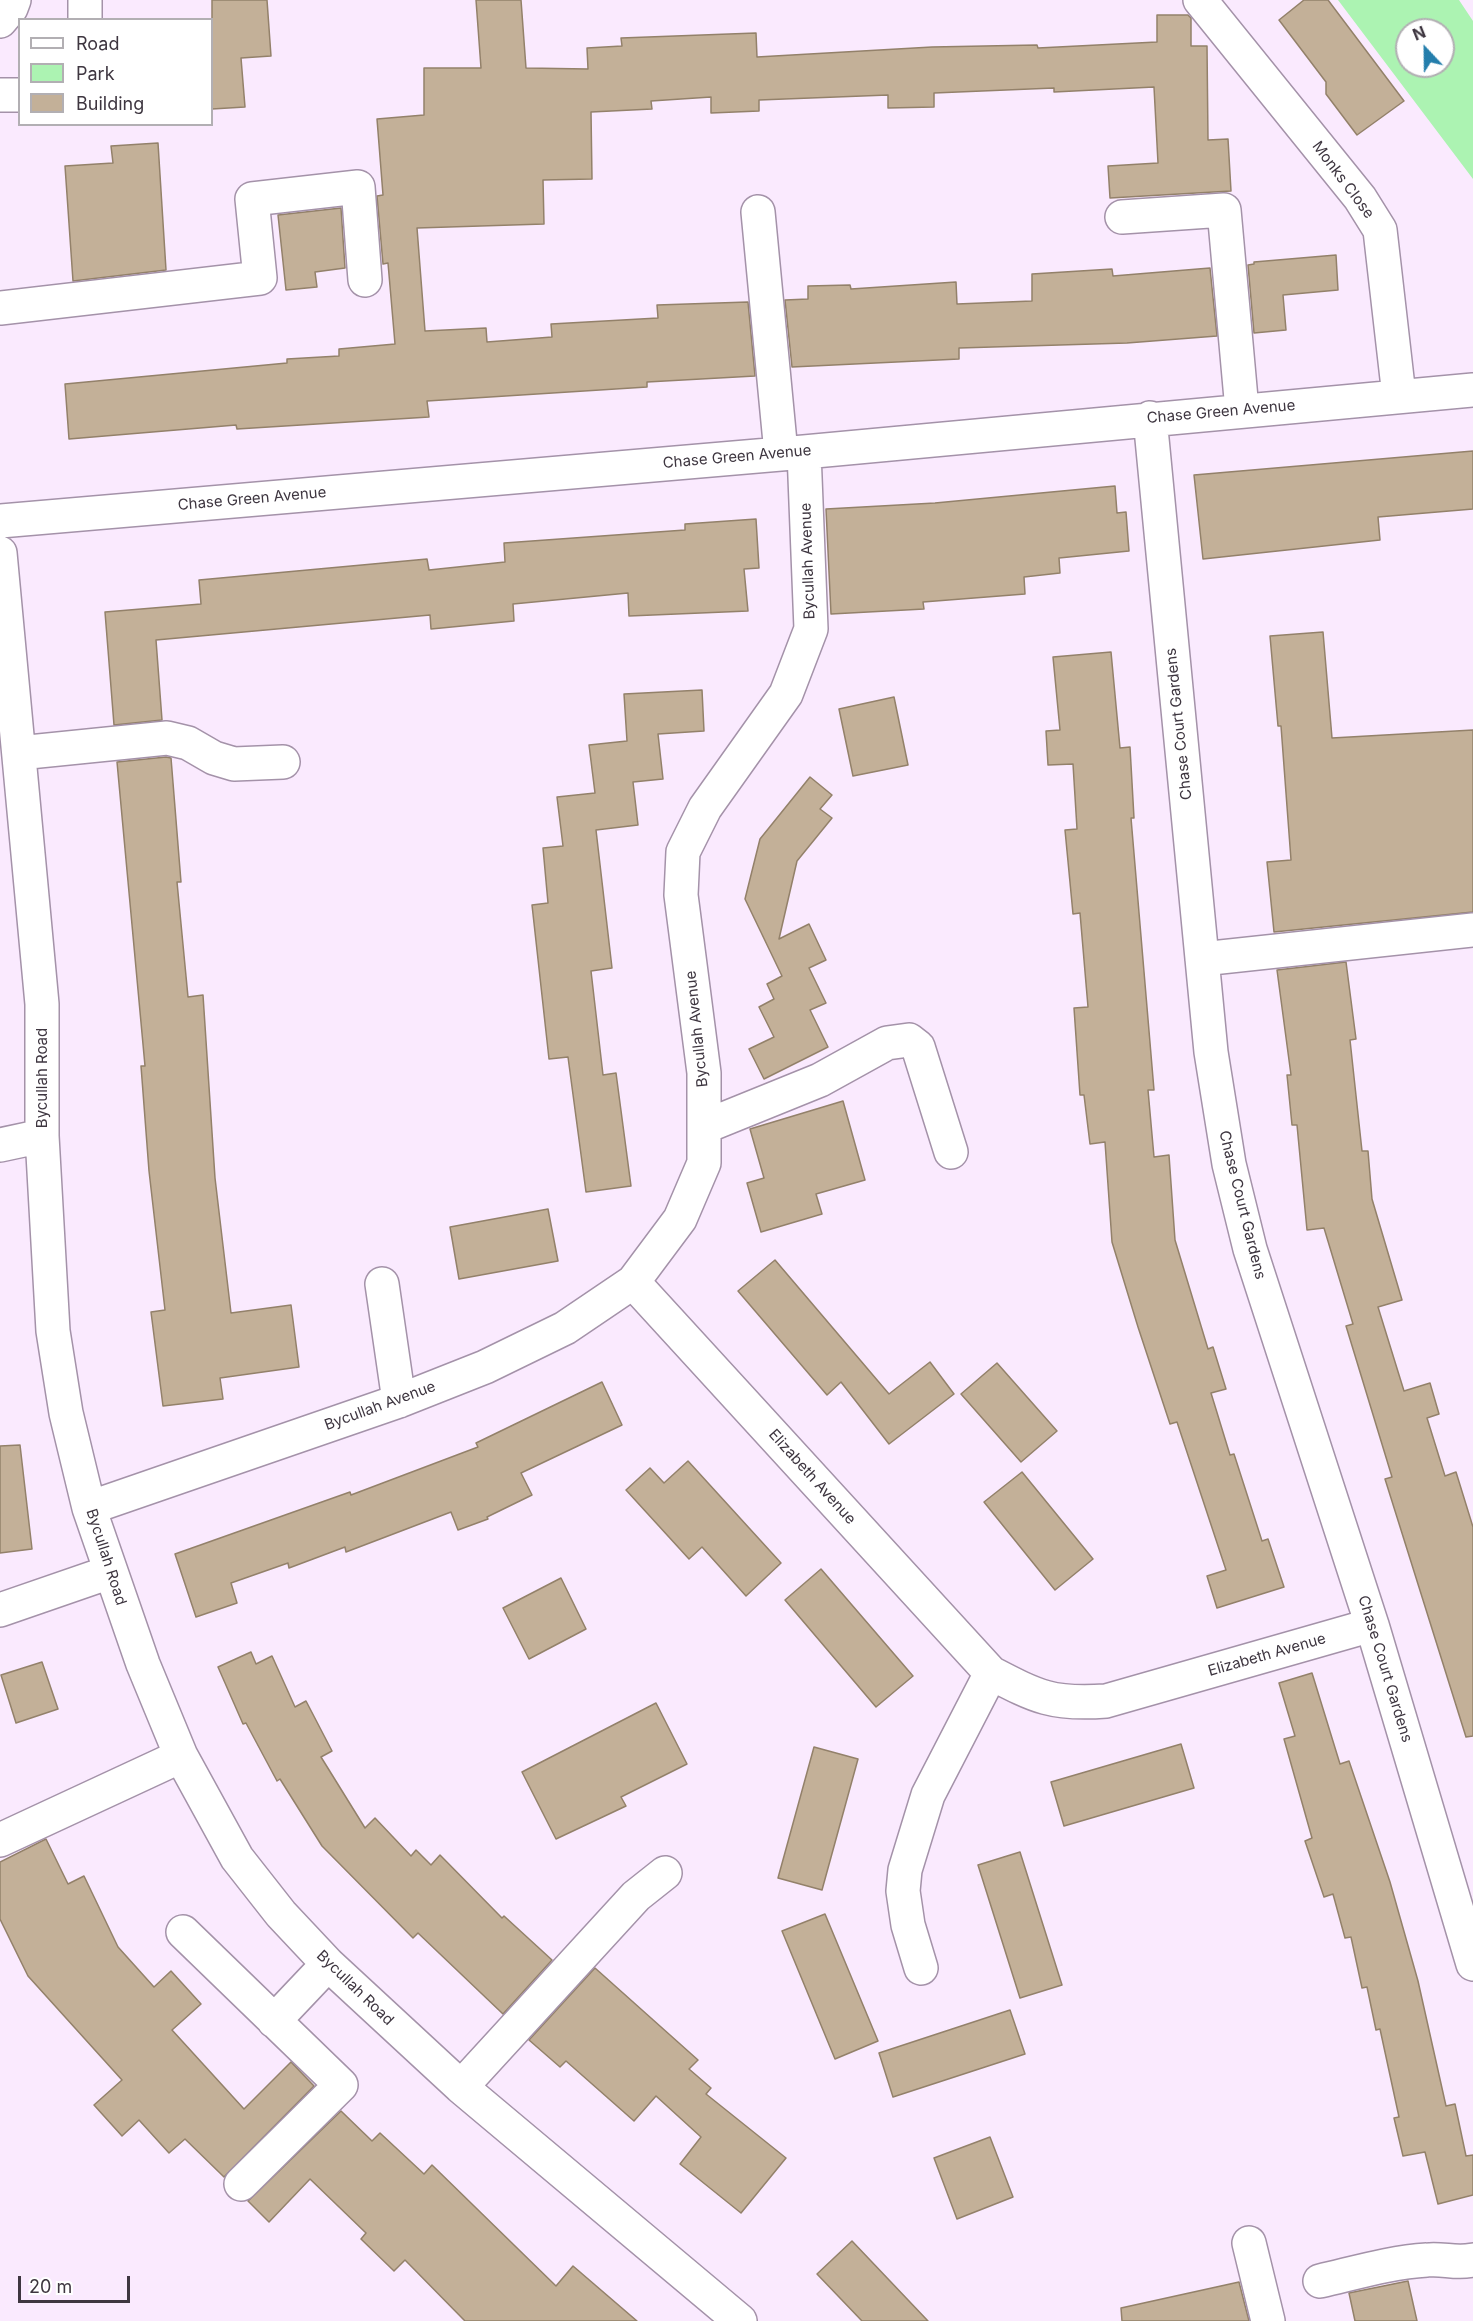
<!DOCTYPE html>
<html>
<head>
<meta charset="utf-8">
<style>
  body { margin:0 }
  #map { position:relative; width:1473px; height:2321px; overflow:hidden; background:#faeafe; font-family:Inter,sans-serif }
  canvas { display:block }
  .legend { position:absolute; left:18px; top:18px; width:195px; height:108px; box-sizing:border-box; background:#fff; border:2px solid #b2afb3; margin:0; padding:8px 10px; list-style:none; font-size:18px; color:#3e3640 }
  .legend li { display:flex; align-items:center; gap:12px; height:30px }
  .legend b { width:30px; border:2px solid #b2afb3 }
  .north { position:absolute; left:1395px; top:18px; width:60px; height:60px; box-sizing:border-box; background:#fff; border:2px solid #b2afb3; border-radius:50%; rotate:338deg; font-size:16px; font-weight:700; line-height:24px; text-align:center; color:#3e3640 }
  .north::after { content:''; display:block; margin:auto; width:21px; height:27px; background:#247eac; clip-path:polygon(50% 0,100% 100%,50% 72%,0 100%) }
  .scale { position:absolute; left:18px; top:2276px; width:112px; height:27px; box-sizing:border-box; border:3px solid #3e3640; border-top:0; padding-left:8px; font-size:18px; line-height:21px; white-space:nowrap; color:#3e3640; -webkit-text-stroke:4px #fff; paint-order:stroke }
</style>
</head>
<body>
<div id="map">
<canvas width="1473" height="2321"></canvas>
<ul class="legend">
<li><b style="height:8px;background:#fff"></b>Road</li>
<li><b style="height:16px;background:#acf3b2"></b>Park</li>
<li><b style="height:16px;background:#c3b098"></b>Building</li>
</ul>
<div class="north">N</div>
<div class="scale">20 m</div>
</div>
<script>
const ctx = document.querySelector('canvas').getContext('2d');
ctx.lineJoin = 'round';
function fillPath(path, color) { ctx.fillStyle = color; ctx.fill(path, 'evenodd'); }
function stroke(path, color, width, dash) { ctx.strokeStyle = color; ctx.lineWidth = width; ctx.lineCap = dash ? 'butt' : 'round'; ctx.setLineDash(dash || []); ctx.stroke(path); }
function drawText(font, color, halo, rows, align = 'center') {
  ctx.font = font + ' Inter,sans-serif'; ctx.lineWidth = 6; ctx.setLineDash([]); ctx.textBaseline = 'middle'; ctx.strokeStyle = halo; ctx.fillStyle = color; for (const [text, x, y, turn = 0] of rows) {
    ctx.save(); ctx.translate(x, y); ctx.rotate((+turn || 0) * Math.PI / 180); ctx.textAlign = isNaN(turn) ? turn : align; if (halo) ctx.strokeText(text, 0, 0); ctx.fillText(text, 0, 0); ctx.restore();
  }
}
const green = new Path2D(`
  M 1338,0 L 1459,0 L 1473,21 L 1473,179 ZM 1407,30 L 1443,30 L 1443,66 L 1407,66 Z`);
const building = new Path2D(`
  M 212,0 L 267,0 L 271,56 L 241,58 L 245,107 L 212,109 Z
  M 476,0 L 521,0 L 526,68 L 588,69 L 587,48 L 622,46 L 621,38 L 756,33 L 757,57 L 932,47 L 1037,45 L 1038,48 L 1157,42 L 1157,15 L 1188,15 L 1191,18 L 1191,46 L 1207,46 L 1208,140 L 1228,139 L 1231,191 L 1110,198 L 1108,166 L 1158,163 L 1154,87 L 1054,92 L 1054,88 L 934,93 L 934,107 L 888,108 L 888,95 L 759,100 L 759,111 L 711,113 L 711,97 L 651,101 L 652,109 L 591,112 L 592,179 L 543,180 L 544,224 L 417,228 L 425,331 L 486,328 L 487,342 L 552,337 L 551,324 L 658,318 L 657,305 L 748,302 L 755,376 L 647,382 L 647,387 L 427,401 L 429,417 L 237,429 L 236,425 L 69,439 L 65,384 L 287,363 L 287,359 L 339,356 L 339,349 L 395,344 L 388,263 L 383,264 L 377,196 L 383,195 L 377,119 L 424,115 L 424,68 L 481,68 Z
  M 1304,0 L 1328,0 L 1404,101 L 1357,135 L 1326,94 L 1326,82 L 1279,20 Z
  M 158,143 L 166,270 L 73,281 L 65,166 L 113,163 L 111,146 Z
  M 341,208 L 345,268 L 315,272 L 317,287 L 286,290 L 278,215 Z
  M 1336,255 L 1338,290 L 1283,295 L 1286,330 L 1254,333 L 1248,265 L 1254,264 L 1254,262 Z
  M 1210,268 L 1217,336 L 1127,343 L 959,348 L 959,359 L 792,367 L 785,300 L 808,299 L 808,286 L 850,285 L 851,289 L 956,282 L 957,304 L 1032,301 L 1032,274 L 1112,269 L 1113,276 Z
  M 1473,451 L 1473,509 L 1378,517 L 1380,540 L 1203,559 L 1194,475 Z
  M 1115,486 L 1117,513 L 1126,512 L 1129,551 L 1059,558 L 1060,573 L 1024,577 L 1025,594 L 923,602 L 924,609 L 831,614 L 826,509 L 935,503 Z
  M 756,519 L 759,568 L 744,569 L 748,611 L 629,616 L 628,593 L 513,604 L 514,621 L 431,629 L 430,615 L 156,640 L 162,720 L 114,725 L 105,612 L 201,604 L 199,580 L 427,559 L 429,570 L 505,562 L 504,543 L 685,530 L 685,524 Z
  M 1323,632 L 1332,738 L 1473,730 L 1473,912 L 1274,932 L 1267,862 L 1291,860 L 1281,726 L 1278,726 L 1270,636 Z
  M 1111,652 L 1120,748 L 1130,747 L 1134,818 L 1131,818 L 1154,1090 L 1148,1090 L 1154,1157 L 1169,1155 L 1175,1240 L 1208,1349 L 1213,1347 L 1226,1389 L 1211,1393 L 1230,1455 L 1234,1454 L 1262,1541 L 1268,1539 L 1284,1587 L 1217,1608 L 1207,1576 L 1226,1570 L 1177,1422 L 1170,1424 L 1138,1327 L 1112,1242 L 1105,1142 L 1090,1144 L 1084,1095 L 1080,1095 L 1074,1008 L 1088,1007 L 1080,913 L 1073,914 L 1065,830 L 1077,829 L 1073,764 L 1048,765 L 1046,731 L 1060,730 L 1053,657 Z
  M 702,690 L 704,731 L 658,734 L 663,779 L 633,782 L 638,825 L 596,830 L 612,968 L 591,971 L 603,1075 L 616,1073 L 631,1186 L 586,1192 L 568,1057 L 549,1059 L 532,905 L 548,903 L 543,848 L 563,846 L 557,797 L 595,793 L 589,745 L 627,741 L 624,694 Z
  M 894,697 L 908,765 L 853,776 L 839,709 Z
  M 166,757 L 171,758 L 181,882 L 177,882 L 188,997 L 203,995 L 215,1178 L 231,1313 L 291,1305 L 299,1367 L 220,1378 L 223,1399 L 163,1406 L 151,1312 L 165,1310 L 149,1171 L 141,1066 L 145,1066 L 117,762 Z
  M 810,777 L 832,795 L 820,809 L 832,818 L 797,861 L 779,939 L 809,924 L 826,960 L 809,968 L 826,1003 L 810,1010 L 828,1047 L 764,1079 L 749,1049 L 774,1037 L 759,1007 L 774,999 L 767,984 L 782,976 L 745,899 L 760,839 Z
  M 1346,962 L 1356,1039 L 1350,1040 L 1362,1151 L 1368,1151 L 1372,1199 L 1402,1300 L 1378,1307 L 1404,1391 L 1430,1383 L 1439,1414 L 1427,1418 L 1445,1476 L 1456,1472 L 1473,1527 L 1473,1736 L 1466,1737 L 1385,1479 L 1392,1477 L 1346,1326 L 1353,1324 L 1324,1228 L 1307,1230 L 1297,1125 L 1292,1125 L 1287,1075 L 1291,1075 L 1277,970 Z
  M 843,1101 L 865,1180 L 816,1194 L 822,1214 L 761,1232 L 747,1183 L 764,1178 L 750,1129 Z
  M 548,1209 L 558,1261 L 459,1279 L 450,1227 Z
  M 775,1260 L 889,1394 L 930,1362 L 954,1394 L 889,1444 L 841,1382 L 827,1395 L 738,1291 Z
  M 997,1363 L 1057,1431 L 1021,1462 L 961,1394 Z
  M 602,1382 L 622,1425 L 521,1473 L 532,1495 L 487,1517 L 488,1519 L 458,1530 L 451,1512 L 346,1552 L 345,1547 L 289,1568 L 288,1563 L 231,1583 L 237,1603 L 196,1617 L 175,1554 L 350,1492 L 351,1495 L 478,1447 L 476,1443 Z
  M 20,1445 L 32,1549 L 0,1553 L 0,1446 Z
  M 688,1461 L 781,1563 L 746,1596 L 702,1547 L 689,1559 L 626,1490 L 650,1468 L 664,1483 Z
  M 1022,1472 L 1093,1559 L 1055,1590 L 984,1502 Z
  M 821,1569 L 913,1676 L 876,1707 L 785,1600 Z
  M 561,1578 L 586,1629 L 529,1659 L 503,1608 Z
  M 251,1652 L 256,1664 L 272,1656 L 295,1707 L 306,1701 L 332,1751 L 321,1757 L 365,1828 L 375,1818 L 411,1856 L 416,1850 L 431,1865 L 440,1855 L 502,1918 L 504,1916 L 552,1960 L 503,2014 L 418,1933 L 413,1938 L 322,1846 L 280,1779 L 277,1781 L 246,1723 L 243,1724 L 218,1667 Z
  M 42,1662 L 58,1709 L 16,1723 L 1,1675 Z
  M 1312,1673 L 1340,1764 L 1349,1761 L 1390,1882 L 1418,1981 L 1446,2106 L 1455,2104 L 1466,2156 L 1473,2155 L 1473,2195 L 1438,2204 L 1425,2152 L 1403,2156 L 1394,2118 L 1399,2117 L 1380,2029 L 1376,2030 L 1367,1987 L 1362,1988 L 1351,1937 L 1345,1938 L 1333,1894 L 1324,1897 L 1305,1841 L 1312,1838 L 1284,1739 L 1295,1736 L 1279,1683 Z
  M 656,1703 L 687,1764 L 621,1797 L 626,1806 L 556,1839 L 522,1772 Z
  M 1181,1744 L 1194,1788 L 1064,1826 L 1051,1782 Z
  M 814,1747 L 858,1759 L 822,1890 L 778,1878 Z
  M 46,1839 L 68,1884 L 84,1876 L 118,1947 L 154,1987 L 171,1971 L 201,2004 L 172,2030 L 244,2109 L 291,2062 L 314,2086 L 224,2177 L 185,2139 L 169,2153 L 139,2120 L 122,2136 L 94,2105 L 122,2080 L 28,1976 L 0,1919 L 0,1862 Z
  M 1020,1852 L 1062,1985 L 1020,1998 L 978,1865 Z
  M 825,1914 L 878,2041 L 835,2059 L 782,1931 Z
  M 595,1968 L 698,2060 L 689,2069 L 711,2088 L 706,2094 L 786,2158 L 741,2213 L 680,2164 L 701,2137 L 656,2096 L 634,2121 L 566,2061 L 560,2067 L 529,2040 Z
  M 1010,2010 L 1025,2054 L 893,2097 L 879,2053 Z
  M 341,2111 L 372,2141 L 380,2133 L 424,2174 L 432,2165 L 556,2286 L 573,2266 L 637,2321 L 465,2321 L 405,2260 L 394,2271 L 361,2239 L 366,2233 L 310,2179 L 269,2222 L 248,2201 Z
  M 990,2137 L 1013,2197 L 957,2219 L 934,2158 Z
  M 852,2241 L 928,2321 L 862,2321 L 817,2274 Z
  M 1408,2281 L 1417,2321 L 1355,2321 L 1349,2293 Z
  M 1239,2282 L 1249,2321 L 1122,2321 L 1121,2308 Z`);
const minor = new Path2D(`
  M 85,0 L 85,20
  M 1200,0 L 1360,198 L 1380,230 L 1399,396
  M 0,21 L 11,8 L 14,0
  M 0,95 L 20,95
  M 758,212 L 781,453
  M 1122,217 L 1224,210 L 1242,410
  M 0,308 L 260,278 L 252,199 L 358,187 L 365,280
  M 1150,418 L 1211,1052 L 1229,1164 L 1250,1249 L 1372,1625 L 1473,1964
  M 0,521 L 804,452 L 1473,390
  M 0,553 L 42,1004 L 42,1136 L 53,1331 L 66,1413 L 89,1508 L 143,1664 L 181,1756 L 237,1858 L 281,1914 L 328,1964 L 461,2087 L 740,2321
  M 19,753 L 167,738 L 188,743 L 214,758 L 234,764 L 283,762
  M 1202,959 L 1473,930
  M 704,1127 L 820,1080 L 887,1043 L 909,1040 L 918,1047 L 951,1152
  M 0,1145 L 42,1136
  M 633,1282 L 991,1673 C 1037,1697 1053,1705 1106,1701 L 1372,1625
  M 382,1284 L 399,1401
  M 89,1508 L 399,1401 L 485,1367 L 565,1328 L 633,1282 L 680,1219 L 704,1163 L 704,1073 L 681,895 L 683,852 L 705,808 L 786,694 L 811,629 L 804,452
  M 0,1610 L 110,1572
  M 0,1840 L 181,1756
  M 183,1932 L 341,2085 L 241,2184
  M 921,1968 L 908,1925 L 903,1891 L 905,1870 L 928,1795 L 991,1673
  M 274,2021 L 328,1964
  M 461,2087 L 636,1896 L 665,1873
  M 1249,2243 L 1268,2321
  M 1320,2281 C 1355,2273 1391,2262 1427,2260 C 1443,2258 1456,2264 1473,2260`);
const streetNames = [
  ["Monks Close",1343,180,53],
  ["Chase Green Avenue",1221,412,-5],
  ["Chase Green Avenue",737,457,-5],
  ["Chase Green Avenue",252,499,-5],
  ["Bycullah Avenue",808,561,-92],
  ["Chase Court Gardens",1179,724,-96],
  ["Bycullah Avenue",697,1029,-96],
  ["Bycullah Road",42,1078,-90],
  ["Chase Court Gardens",1242,1205,76],
  ["Bycullah Avenue",380,1406,-20],
  ["Elizabeth Avenue",812,1477,48],
  ["Bycullah Road",106,1557,72],
  ["Elizabeth Avenue",1267,1655,-16],
  ["Chase Court Gardens",1385,1669,73],
  ["Bycullah Road",355,1988,44]
];
fillPath(green, '#acf3b2');
fillPath(building, '#c3b098');
stroke(building, '#93816a', 1.5);
stroke(minor, '#a492a9', 36);
stroke(minor, '#fff', 33);
drawText('15px', '#3e3640', '#fff', streetNames);
</script>
</body>
</html>
